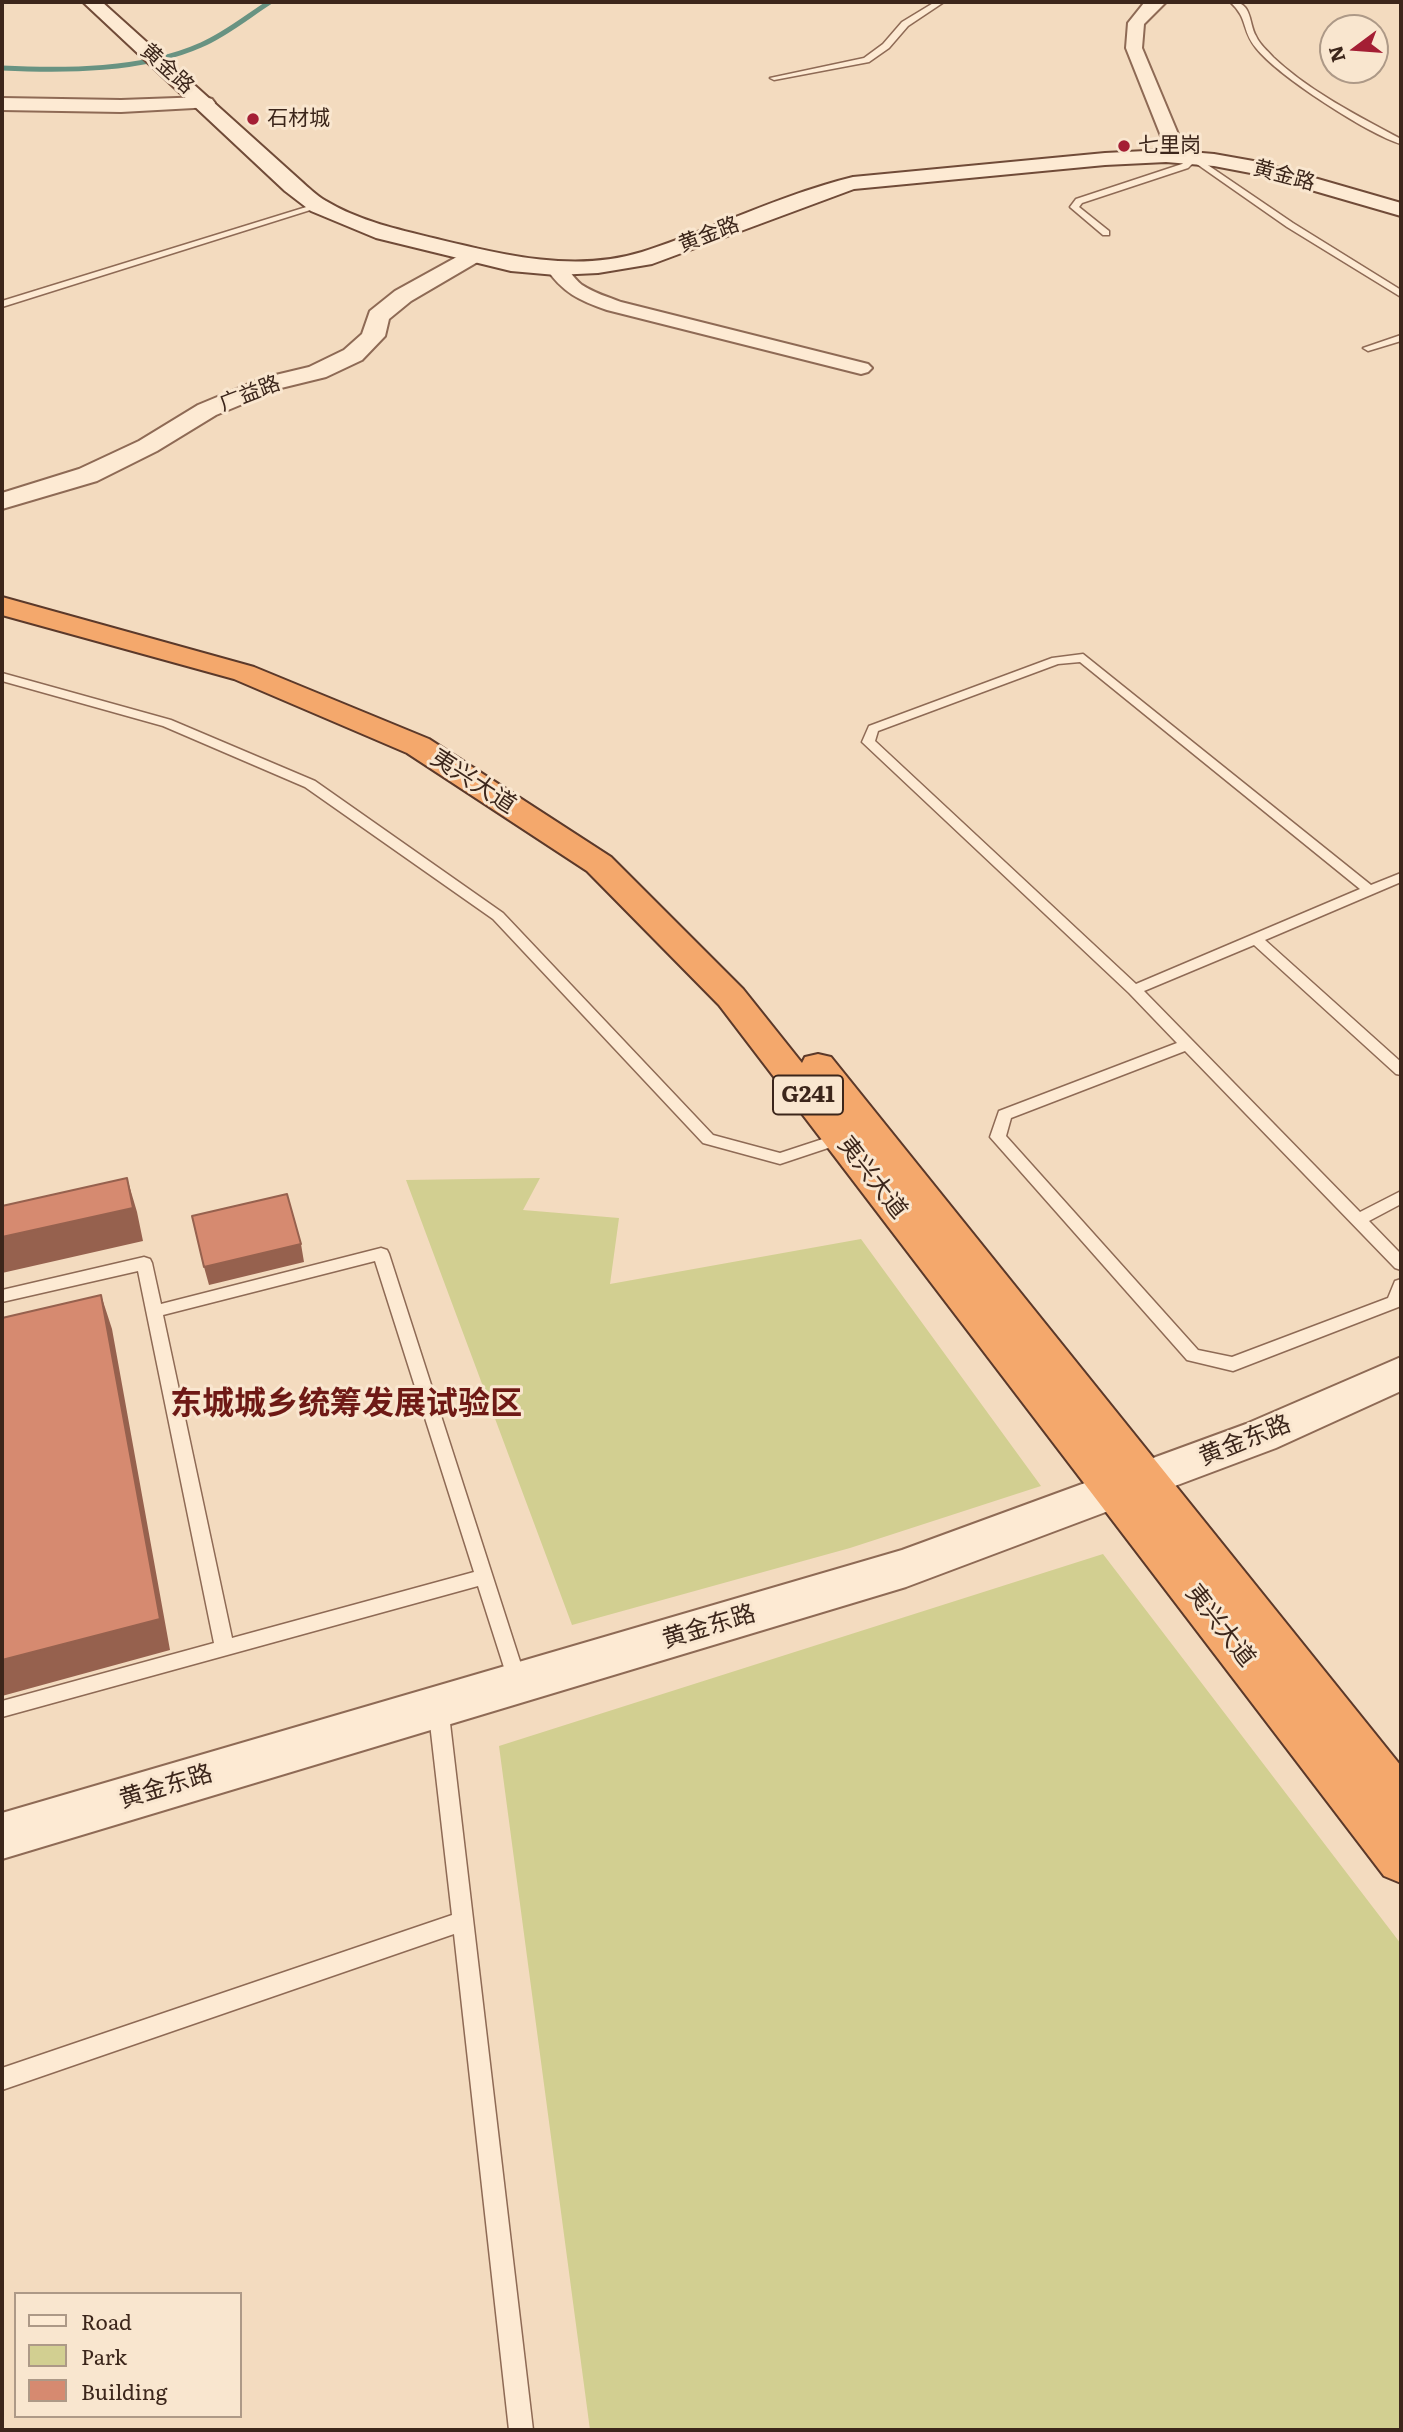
<!DOCTYPE html>
<html>
<head>
<meta charset="utf-8">
<style>
  body { margin:0 }
  #map { position:relative; width:1403px; height:2432px; overflow:hidden; background:#f3dbbf; font-family:Literata,serif }
  canvas { display:block }
  .frame { position:absolute; inset:0; border:4px solid #3c261b; pointer-events:none }
  .legend { position:absolute; left:14px; top:2292px; width:228px; height:126px; box-sizing:border-box; background:#f9e6cf; border:2px solid #ad9987; margin:0; padding:9px 12px; list-style:none; font-size:21px; color:#3c261b }
  .legend li { display:flex; align-items:center; gap:14px; height:35px }
  .legend b { width:35px; border:2px solid #ad9987 }
  .north { position:absolute; left:1319px; top:14px; width:70px; height:70px; box-sizing:border-box; background:#f9e6cf; border:2px solid #ad9987; border-radius:50%; rotate:254deg; font-size:19px; font-weight:700; line-height:28px; text-align:center; color:#3c261b }
  .north::after { content:''; display:block; margin:auto; width:24px; height:32px; background:#a41e34; clip-path:polygon(50% 0,100% 100%,50% 72%,0 100%) }
</style>
</head>
<body>
<div id="map">
<canvas width="1403" height="2432"></canvas>
<div class="frame"></div>
<ul class="legend">
<li><b style="height:9px;background:#fdead3"></b>Road</li>
<li><b style="height:19px;background:#d2cf91"></b>Park</li>
<li><b style="height:19px;background:#d68a70"></b>Building</li>
</ul>
<div class="north">N</div>
</div>
<script>
const ctx = document.querySelector('canvas').getContext('2d');
ctx.lineJoin = 'round';
function fillPath(path, color) { ctx.fillStyle = color; ctx.fill(path, 'evenodd'); }
function stroke(path, color, width, dash) { ctx.strokeStyle = color; ctx.lineWidth = width; ctx.lineCap = dash ? 'butt' : 'round'; ctx.setLineDash(dash || []); ctx.stroke(path); }
function drawText(font, color, halo, rows, align = 'center') {
  ctx.font = font + ' Literata,"Noto Sans SC",serif'; ctx.lineWidth = 6; ctx.setLineDash([]); ctx.textBaseline = 'middle'; ctx.strokeStyle = halo; ctx.fillStyle = color; for (const [text, x, y, turn = 0] of rows) {
    ctx.save(); ctx.translate(x, y); ctx.rotate((+turn || 0) * Math.PI / 180); ctx.textAlign = isNaN(turn) ? turn : align; if (halo) ctx.strokeText(text, 0, 0); ctx.fillText(text, 0, 0); ctx.restore();
  }
}
const green = new Path2D(`
  M 540,1178 L 523,1210 L 619,1218 L 610,1284 L 861,1239 L 1041,1486 L 850,1548 L 572,1625 L 406,1180 Z
  M 1103,1554 L 1401,1944 L 1401,2430 L 590,2430 L 499,1746 Z`);
const stream = new Path2D(`
  M 2,68 C 64,71 143,71 201,45 C 225,35 248,16 270,2`);
const service = new Path2D(`
  M 935,2 L 944,2 L 908,26 L 889,48 L 869,62 L 774,80 L 770,78 L 864,58 L 883,44 L 902,22 Z
  M 1230,2 C 1253,1 1248,22 1256,36 C 1260,45 1267,50 1273,57 C 1309,91 1358,116 1401,139 L 1401,144 C 1368,134 1278,76 1256,48 C 1241,30 1249,19 1230,2 Z
  M 1193,155 L 1293,223 L 1401,290 L 1401,297 L 1287,227 L 1194,162 L 1188,168 L 1082,203 L 1079,207 L 1109,231 L 1109,235 L 1103,235 L 1070,207 L 1076,199 L 1182,164 Z
  M 316,204 L 323,206 L 2,307 L 2,301 Z
  M 1401,335 L 1401,341 L 1368,351 L 1363,348 Z
  M 1083,654 L 1371,885 L 1401,873 L 1401,882 L 1265,940 L 1401,1062 L 1401,1075 L 1396,1074 L 1254,945 L 1144,991 L 1360,1212 L 1401,1191 L 1401,1204 L 1369,1221 L 1401,1254 L 1401,1270 L 1395,1268 L 1185,1051 L 1011,1118 L 1006,1136 L 1198,1350 L 1232,1357 L 1388,1298 L 1395,1281 L 1401,1279 L 1401,1306 L 1233,1371 L 1187,1360 L 990,1137 L 999,1111 L 1177,1043 L 1129,993 L 862,742 L 869,726 L 1052,658 ZM 1080,662 L 1360,889 L 1136,984 L 875,741 L 878,731 L 1058,664 Z
  M 2,673 L 171,720 L 315,781 L 503,913 L 713,1135 L 780,1153 L 841,1133 L 849,1138 L 846,1142 L 780,1164 L 703,1143 L 493,919 L 305,787 L 163,726 L 2,681 Z
  M 381,1248 L 387,1250 L 389,1254 L 527,1683 L 525,1689 L 518,1691 L 511,1689 L 509,1683 L 478,1586 L 2,1717 L 2,1701 L 214,1643 L 138,1271 L 2,1302 L 2,1290 L 144,1257 L 150,1259 L 152,1263 L 161,1304 ZM 375,1261 L 474,1572 L 232,1638 L 163,1315 Z
  M 438,1698 L 445,1700 L 448,1706 L 533,2430 L 509,2430 L 454,1934 L 2,2090 L 2,2068 L 452,1915 L 428,1706 L 431,1700 Z`);
const minor = new Path2D(`
  M 1166,2 L 1144,24 L 1142,48 L 1178,134 L 1202,158 L 1193,163 L 1187,162 L 1161,136 L 1126,48 L 1128,23 L 1144,3 Z
  M 556,262 C 567,265 573,278 582,285 C 594,293 608,297 621,302 L 868,364 L 872,368 L 868,372 L 861,374 L 607,310 C 580,301 562,292 546,268 Z`);
const tertiary = new Path2D(`
  M 205,97 L 212,99 L 215,103 L 212,107 L 121,112 L 2,110 L 2,98 L 121,100 Z
  M 473,248 L 481,250 L 484,255 L 481,260 L 411,301 L 389,319 L 385,336 L 362,360 L 326,377 L 281,388 L 216,415 L 157,451 L 97,481 L 2,509 L 2,493 L 79,469 L 139,441 L 198,405 L 263,378 L 309,367 L 344,350 L 362,334 L 370,311 L 395,291 Z
  M 1401,1357 L 1401,1391 L 1276,1448 L 906,1587 L 2,1859 L 2,1813 L 902,1550 L 1246,1424 Z`);
const secondary = new Path2D(`
  M 83,2 L 102,2 L 301,181 C 309,188 317,196 326,201 C 359,221 400,230 437,239 C 503,255 575,273 642,252 C 713,229 780,195 853,177 L 1105,153 L 1166,150 L 1214,154 L 1259,162 L 1401,203 L 1401,216 L 1256,174 L 1214,166 L 1166,162 L 1105,165 L 854,189 L 652,264 L 598,273 L 556,275 L 511,271 L 376,238 L 311,211 L 285,191 Z`);
const trunk = new Path2D(`
  M 2,597 L 254,667 L 429,739 L 611,857 L 743,989 L 802,1063 L 805,1057 L 818,1054 L 831,1057 L 1401,1766 L 1401,1883 L 1384,1876 L 719,1005 L 587,871 L 407,753 L 234,679 L 2,615 Z`);
const shadedWall = new Path2D(`
  M 127,1178 L 137,1212 L 143,1241 L 2,1273 L 2,1237 Z
  M 301,1244 L 304,1262 L 209,1285 L 204,1267 Z
  M 101,1295 L 112,1329 L 170,1650 L 2,1696 L 2,1660 Z`);
const building = new Path2D(`
  M 127,1178 L 133,1208 L 2,1237 L 2,1206 Z
  M 287,1194 L 301,1244 L 204,1267 L 192,1216 Z
  M 101,1295 L 160,1619 L 2,1660 L 2,1318 Z`);
const markers = [
  [253,119,7,"#a41e34"],
  [1124,146,7,"#a41e34"]
];
const farStreetnames = [
  ["黄金路",167,69,42],
  ["黄金路",1284,176,15],
  ["黄金路",709,235,-21],
  ["广益路",250,394,-21]
];
const farPoinames = [
  ["石材城",267,119],
  ["七里岗",1138,146]
];
const shields = [
  [808,1095,70]
];
const shieldNames = [
  ["G241",808,1095]
];
const streetNames = [
  ["夷兴大道",473,782,33],
  ["夷兴大道",872,1178,52],
  ["黄金东路",1245,1441,-22],
  ["夷兴大道",1220,1626,52],
  ["黄金东路",709,1627,-17],
  ["黄金东路",166,1787,-17]
];
const districtNames = [
  ["东城城乡统筹发展试验区",346,1405]
];
fillPath(green, '#d2cf91');
stroke(stream, '#689382', 5);
stroke(service, '#8e6a55', 3);
stroke(minor, '#8e6a55', 4);
stroke(tertiary, '#8e6a55', 4);
stroke(secondary, '#704b38', 4);
stroke(trunk, '#5b392a', 4);
fillPath(service, '#fdead3');
fillPath(minor, '#fdead3');
fillPath(tertiary, '#fdead3');
fillPath(secondary, '#fdead3');
fillPath(trunk, '#f4a86c');
fillPath(shadedWall, '#96614e');
fillPath(building, '#d68a70');
stroke(building, '#96614e', 2);
for (const [x, y, r, color] of markers) { const dot = new Path2D(); dot.arc(x, y, r, 0, 2 * Math.PI); ctx.fillStyle = color; ctx.fill(dot); stroke(dot, '#f9e6cf', 2.5); }
drawText('21px', '#3c261b', '#f9e6cf', farStreetnames);
drawText('21px', '#3c261b', '#f9e6cf', farPoinames, 'left');
for (const [x, y, w] of shields) { const box = new Path2D(); box.roundRect(x - w / 2, y - 19.5, w, 39, 5); ctx.fillStyle = '#f9e6cf'; ctx.fill(box); stroke(box, '#3c261b', 2); }
drawText('bold 23px', '#3c261b', null, shieldNames);
drawText('24px', '#3c261b', '#f9e6cf', streetNames);
drawText('bold 32px', '#6e1915', '#f9e6cf', districtNames);
</script>
</body>
</html>
